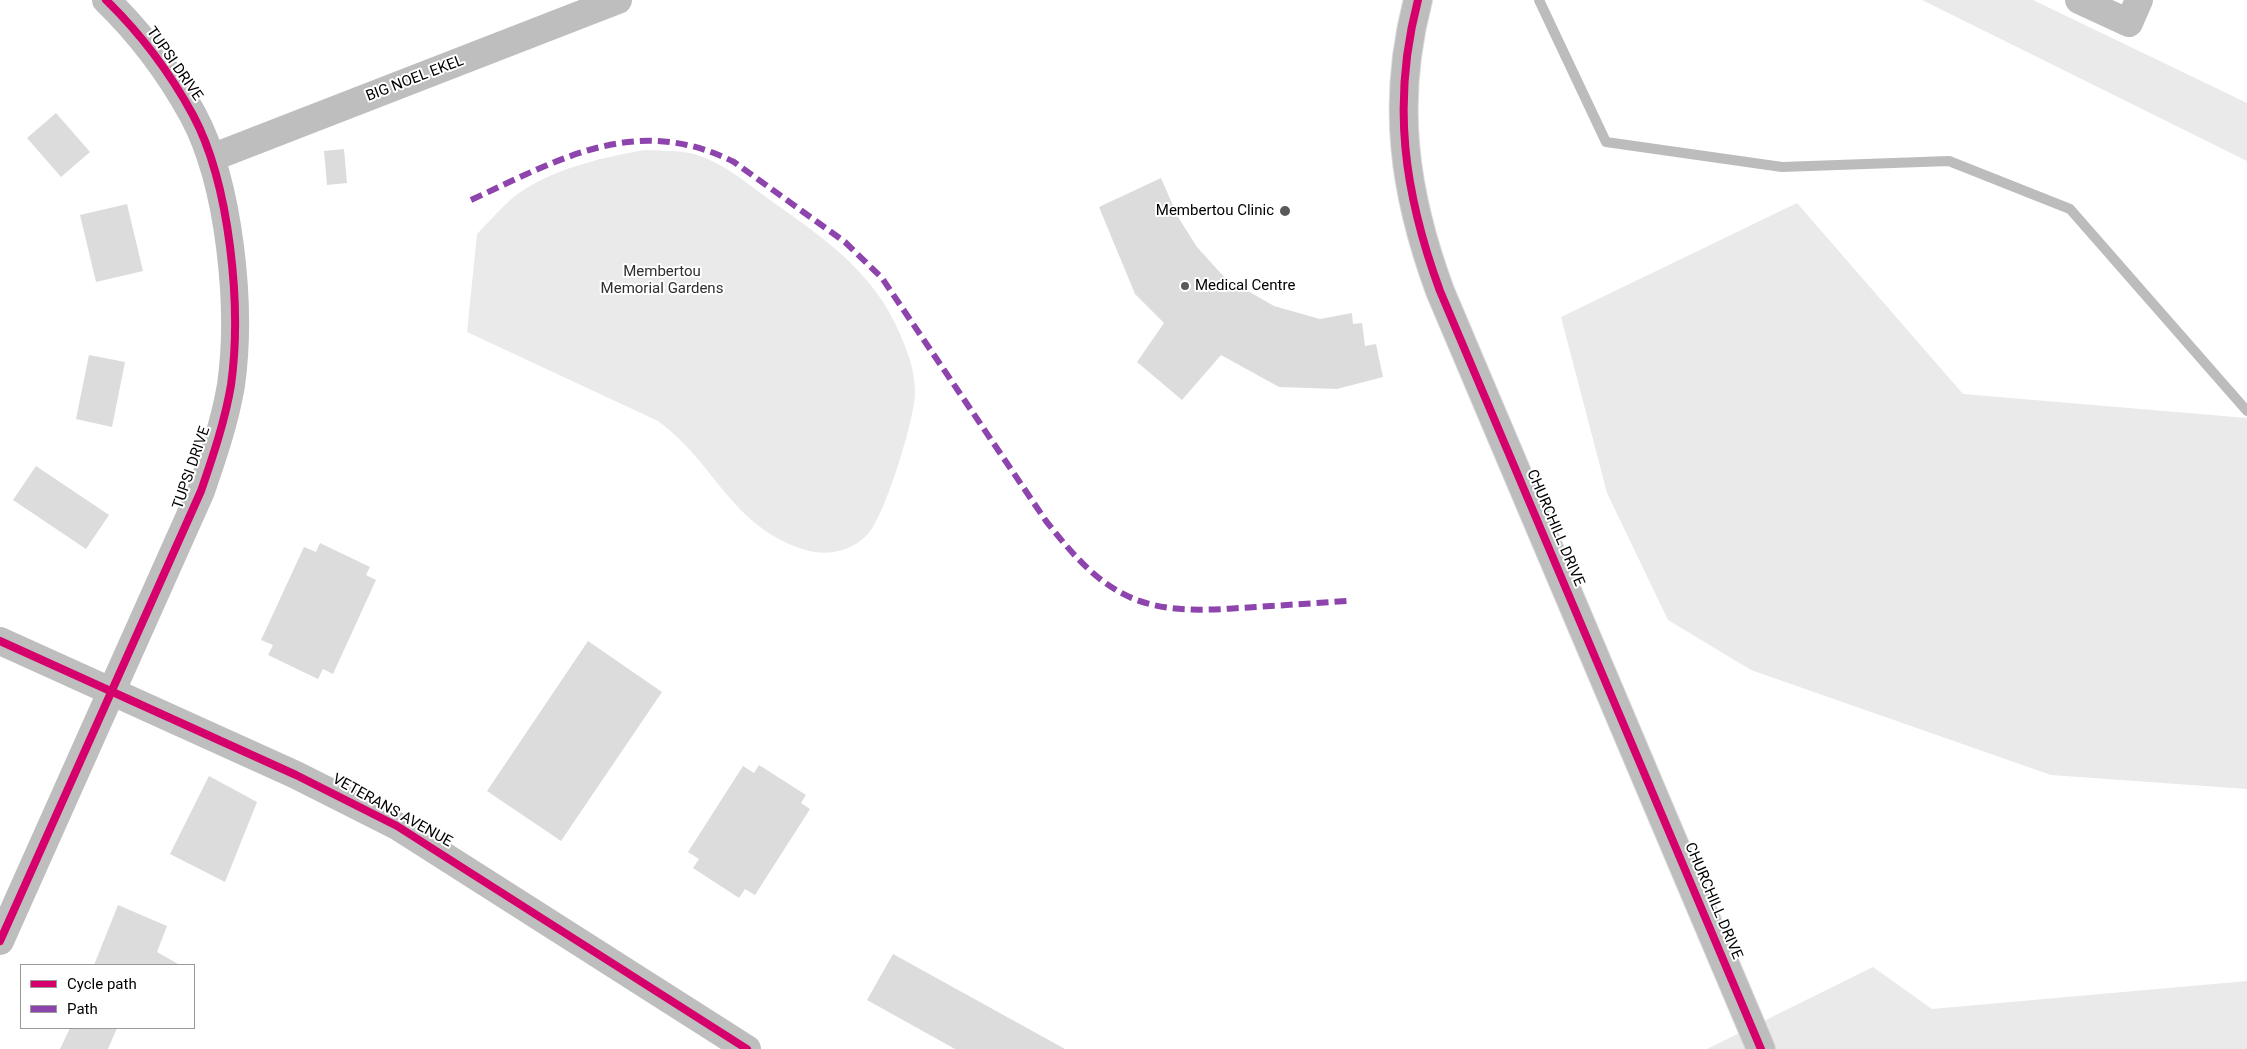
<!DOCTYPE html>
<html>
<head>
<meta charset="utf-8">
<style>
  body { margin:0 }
  #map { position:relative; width:2247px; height:1049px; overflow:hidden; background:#fff; font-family:Roboto,sans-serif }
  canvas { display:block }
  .legend { position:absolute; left:20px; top:964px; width:175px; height:65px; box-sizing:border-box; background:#fff; border:1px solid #999; margin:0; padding:6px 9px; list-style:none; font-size:15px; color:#000 }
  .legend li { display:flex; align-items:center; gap:10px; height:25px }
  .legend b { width:25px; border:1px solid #999 }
</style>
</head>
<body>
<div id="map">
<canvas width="2247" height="1049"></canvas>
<ul class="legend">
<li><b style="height:6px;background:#d6006c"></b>Cycle path</li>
<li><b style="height:6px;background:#8e44ad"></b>Path</li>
</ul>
</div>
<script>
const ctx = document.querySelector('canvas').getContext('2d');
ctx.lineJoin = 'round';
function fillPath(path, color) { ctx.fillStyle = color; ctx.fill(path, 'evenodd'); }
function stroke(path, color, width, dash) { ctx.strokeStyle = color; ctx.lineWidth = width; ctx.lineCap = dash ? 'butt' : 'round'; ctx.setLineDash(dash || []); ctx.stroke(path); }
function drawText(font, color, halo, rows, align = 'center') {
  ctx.font = font + ' Roboto,sans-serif'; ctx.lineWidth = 4; ctx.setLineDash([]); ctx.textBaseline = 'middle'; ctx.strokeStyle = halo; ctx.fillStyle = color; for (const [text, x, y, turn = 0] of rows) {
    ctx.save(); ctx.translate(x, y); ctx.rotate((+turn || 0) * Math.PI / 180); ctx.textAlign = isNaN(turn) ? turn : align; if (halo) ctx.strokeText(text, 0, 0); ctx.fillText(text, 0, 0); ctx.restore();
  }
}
const green = new Path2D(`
  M 1922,0 L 2033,0 L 2247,103 L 2247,161 Z
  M 645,150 C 661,151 678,150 694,154 C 722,162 747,183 770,200 C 824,238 874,272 900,334 C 905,346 911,360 913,373 C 914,379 915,386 915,393 C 915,418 885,516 868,534 C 854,550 830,556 809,551 C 731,529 716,463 658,421 L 467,332 L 477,234 C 491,220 508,199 525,189 C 561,167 604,157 645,150 Z
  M 1797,203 L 1963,394 L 2247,418 L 2247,789 L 2051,775 L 1751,670 L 1668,620 L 1607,493 L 1561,317 Z
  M 1873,967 L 1932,1009 L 2247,981 L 2247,1049 L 1707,1049 Z`);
const stream = new Path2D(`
  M 1539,0 L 1606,142 L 1782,167 L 1949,161 L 2070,209 L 2247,411`);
const building = new Path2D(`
  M 56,113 L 90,152 L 61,177 L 27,138 Z
  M 344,149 L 347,183 L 327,185 L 324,151 Z
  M 1161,178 L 1178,217 L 1197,247 L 1225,278 L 1274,306 L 1320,319 L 1352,313 L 1353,324 L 1362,323 L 1365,346 L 1376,344 L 1383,377 L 1337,389 L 1279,387 L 1221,355 L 1182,400 L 1137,362 L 1164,323 L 1135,294 L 1099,207 Z
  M 127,204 L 143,271 L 96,282 L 80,215 Z
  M 89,355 L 125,362 L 112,427 L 76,419 Z
  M 36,466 L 109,515 L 86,549 L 13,500 Z
  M 320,543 L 370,567 L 366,575 L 376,580 L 333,674 L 323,669 L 318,679 L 268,655 L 273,645 L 261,640 L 304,547 L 316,552 Z
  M 588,641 L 662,692 L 561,841 L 487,791 Z
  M 759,765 L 806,795 L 801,803 L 810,809 L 755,895 L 745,889 L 739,898 L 693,868 L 699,859 L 688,852 L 743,766 L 754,773 Z
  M 209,776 L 257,802 L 225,882 L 170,854 Z
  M 118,905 L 167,926 L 157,952 L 180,965 L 94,965 Z
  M 893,954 L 1065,1049 L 955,1049 L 867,1000 Z
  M 70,1028 L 117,1028 L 108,1049 L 60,1049 Z`);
const minor = new Path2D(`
  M 2079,0 L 2129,23 L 2139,0
  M 211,158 L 618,0
  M 0,641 L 296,775 L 397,826 L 747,1049
  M 0,941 L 201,491 C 213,456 225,421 231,385 C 242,307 230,184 193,115 C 170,73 140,33 106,0`);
const major = new Path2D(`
  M 1418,0 C 1391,103 1404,193 1440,291 L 1761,1049`);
const quiet = new Path2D(`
  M 471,200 C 560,159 637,113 734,162 L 845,242 L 882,278 L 1046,521 C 1066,546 1086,571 1113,588 C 1156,616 1207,610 1256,607 C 1287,605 1317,603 1347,601`);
const cycleway = new Path2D(`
  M 1418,0 C 1391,103 1404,193 1440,291 L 1761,1049
  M 0,641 L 296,775 L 397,826 L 747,1049
  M 0,941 L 201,491 C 213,456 225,421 231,385 C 242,307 230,184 193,115 C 170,73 140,33 106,0`);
const markers = [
  [1285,211,6,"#595959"],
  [1185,286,5,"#595959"]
];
const streetNames = [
  ["TUPSI DRIVE",174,64,55],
  ["BIG NOEL EKEL",415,79,-21],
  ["TUPSI DRIVE",192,468,-71],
  ["CHURCHILL DRIVE",1555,528,67],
  ["VETERANS AVENUE",392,811,29],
  ["CHURCHILL DRIVE",1713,901,67]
];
const poiNames = [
  ["Membertou Clinic",1274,211],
  ["Medical Centre",1195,286,"left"]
];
const parkNames = [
  ["Membertou",662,272],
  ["Memorial Gardens",662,289]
];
fillPath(green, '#eaeaea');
stroke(stream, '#bcbcbc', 10);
fillPath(building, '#dcdcdc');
stroke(major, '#dbdbdb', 30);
stroke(minor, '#bebebe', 28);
stroke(major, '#bdbdbd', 28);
stroke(quiet, '#8e44ad', 6, [12, 6]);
stroke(cycleway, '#d6006c', 8);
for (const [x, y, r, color] of markers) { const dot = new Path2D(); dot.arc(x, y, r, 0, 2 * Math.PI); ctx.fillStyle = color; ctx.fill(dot); stroke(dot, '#fff', 2); }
drawText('15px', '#000', '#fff', streetNames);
drawText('15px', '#000', '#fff', poiNames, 'right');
drawText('15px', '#2f2f2f', '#fff', parkNames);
</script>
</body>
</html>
